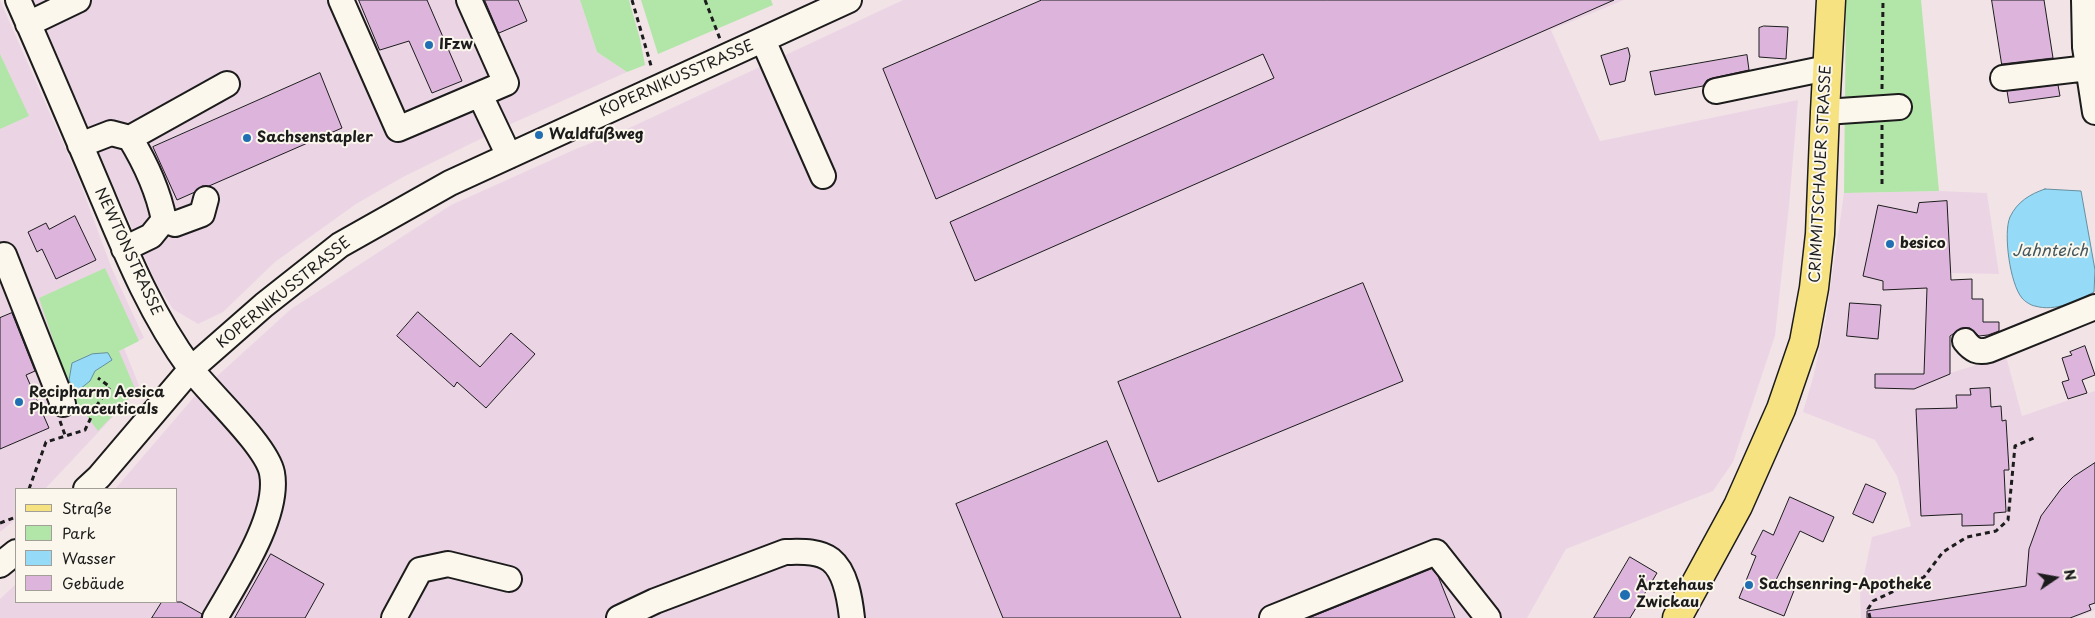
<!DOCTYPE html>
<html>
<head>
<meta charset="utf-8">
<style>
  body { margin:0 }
  #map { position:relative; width:2095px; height:618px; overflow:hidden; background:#f2e3e7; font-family:"Playpen Sans",sans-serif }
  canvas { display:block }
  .legend { position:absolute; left:15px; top:488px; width:162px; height:115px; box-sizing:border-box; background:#fbf7ec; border:1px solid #a29f99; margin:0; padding:6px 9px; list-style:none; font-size:15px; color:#1c1c1c }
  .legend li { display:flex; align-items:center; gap:10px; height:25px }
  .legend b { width:25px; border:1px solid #a29f99 }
  .north { position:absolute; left:2030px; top:553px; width:50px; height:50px; -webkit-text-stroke:4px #fbf7ec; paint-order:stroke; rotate:78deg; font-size:14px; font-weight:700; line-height:20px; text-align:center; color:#1c1c1c }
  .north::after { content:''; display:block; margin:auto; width:18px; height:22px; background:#1c1c1c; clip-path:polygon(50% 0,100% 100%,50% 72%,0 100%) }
</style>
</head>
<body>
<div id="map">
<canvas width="2095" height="618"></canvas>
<ul class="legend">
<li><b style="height:6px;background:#f7e281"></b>Straße</li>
<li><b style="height:14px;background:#b2e6a8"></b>Park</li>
<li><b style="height:14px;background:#95dbf7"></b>Wasser</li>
<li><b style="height:14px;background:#dcb4dc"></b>Gebäude</li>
</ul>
<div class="north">N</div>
</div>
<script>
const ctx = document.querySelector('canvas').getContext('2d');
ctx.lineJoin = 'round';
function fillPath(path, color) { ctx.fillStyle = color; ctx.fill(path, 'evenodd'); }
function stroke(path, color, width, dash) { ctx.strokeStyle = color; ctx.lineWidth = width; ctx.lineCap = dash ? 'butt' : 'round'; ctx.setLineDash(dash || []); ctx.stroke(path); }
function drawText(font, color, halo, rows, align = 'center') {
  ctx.font = font + ' "Playpen Sans",sans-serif'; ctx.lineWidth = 4; ctx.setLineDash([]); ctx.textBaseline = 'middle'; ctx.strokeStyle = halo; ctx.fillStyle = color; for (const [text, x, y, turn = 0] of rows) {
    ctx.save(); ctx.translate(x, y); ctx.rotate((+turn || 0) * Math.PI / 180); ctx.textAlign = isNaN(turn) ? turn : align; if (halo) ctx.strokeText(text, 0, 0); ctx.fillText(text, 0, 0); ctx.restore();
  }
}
const built = new Path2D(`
  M 0,0 L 78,177 L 112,269 L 144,338 L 124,348 L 140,388 L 45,489 L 16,489 L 16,519 L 0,532 Z
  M 32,0 L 580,0 L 597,52 L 627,72 L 513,123 L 403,177 L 356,204 L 275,262 L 223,312 L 198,324 L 173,309 L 156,283 Z
  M 903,0 L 1624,0 L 1551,30 L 1600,141 L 1798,100 L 1789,206 L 1775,336 L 1733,462 L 1713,491 L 1566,549 L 1527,618 L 0,618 L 0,599 L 16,584 L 16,602 L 176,602 L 176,489 L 115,489 L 194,397 L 291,309 L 451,205 L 578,148 L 625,130 Z
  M 1939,191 L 1987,193 L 1999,274 L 1951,273 L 1950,373 L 2006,356 L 2022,416 L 2095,391 L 2095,610 L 2076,618 L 1861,618 L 1860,594 L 1872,537 L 1911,526 L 1897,476 L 1875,440 L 1803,412 L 1814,374 L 1826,318 L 1844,193 Z`);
const green = new Path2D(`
  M 580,0 L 629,0 L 640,39 L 645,65 L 627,72 L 597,52 Z
  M 641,0 L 771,0 L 773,5 L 658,54 Z
  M 1846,0 L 1921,0 L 1939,191 L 1844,193 Z
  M 0,54 L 29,116 L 0,129 Z
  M 105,268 L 139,341 L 119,351 L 136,391 L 98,431 L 72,396 L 39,298 Z`);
const water = new Path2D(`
  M 2045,189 L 2081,191 L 2095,270 L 2094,292 C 2077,301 2055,312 2035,306 C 2032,306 2024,301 2022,298 C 2010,284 2003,233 2010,217 C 2017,202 2030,194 2045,189 Z
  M 108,353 L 112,360 L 95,371 L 90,381 L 75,393 L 69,380 L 72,363 L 92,354 Z`);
const building = new Path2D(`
  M 359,0 L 427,0 L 462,81 L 432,93 L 409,41 L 380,50 Z
  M 485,0 L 518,0 L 527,21 L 499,33 Z
  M 1042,0 L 1614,0 L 975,281 L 950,222 L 1274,78 L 1263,54 L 936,199 L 883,69 Z
  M 1992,0 L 2044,0 L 2053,58 L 2002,64 Z
  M 1764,26 L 1788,27 L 1786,59 L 1759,57 L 1759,28 Z
  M 1628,48 L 1630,56 L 1625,81 L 1610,85 L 1601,56 Z
  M 1747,55 L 1749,70 L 1713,78 L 1707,80 L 1703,86 L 1655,95 L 1650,72 Z
  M 320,73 L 342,128 L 209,186 L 202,186 L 195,192 L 177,200 L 153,147 Z
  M 2058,85 L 2060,96 L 2009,103 L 2007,91 Z
  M 1947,201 L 1951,280 L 1972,279 L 1972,299 L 1983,299 L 1983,322 L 1999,322 L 1999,331 L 1988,335 L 1979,336 L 1970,328 L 1962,328 L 1950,336 L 1950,374 L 1914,389 L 1875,388 L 1875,374 L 1924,374 L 1927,288 L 1883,290 L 1883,281 L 1863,276 L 1878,205 L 1917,213 L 1919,203 Z
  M 75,216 L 96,260 L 56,279 L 42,249 L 37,252 L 28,232 L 46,223 L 49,229 Z
  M 1363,283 L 1403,381 L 1158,482 L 1118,382 Z
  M 1850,303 L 1881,305 L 1878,339 L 1847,336 Z
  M 418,312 L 480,367 L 511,333 L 535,354 L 486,408 L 457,382 L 454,387 L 397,336 Z
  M 12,313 L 35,371 L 26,375 L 49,428 L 0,449 L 0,318 Z
  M 2085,346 L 2095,375 L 2082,380 L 2087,393 L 2068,399 L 2062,382 L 2069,380 L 2062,358 L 2072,355 L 2070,352 Z
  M 1990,388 L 1991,407 L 2001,406 L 2002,421 L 2006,420 L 2009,470 L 2004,470 L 2006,512 L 1994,513 L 1994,525 L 1962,526 L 1962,514 L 1921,516 L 1916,409 L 1957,408 L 1956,395 L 1971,395 L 1970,389 Z
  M 1107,441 L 1181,618 L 1003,618 L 956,504 Z
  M 2095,463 L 2095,603 L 2089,605 L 2091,610 L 2070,618 L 1867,618 L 1867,611 L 2026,586 L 2029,549 L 2041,516 L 2061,489 L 2073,477 Z
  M 1866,484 L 1886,493 L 1873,523 L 1853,514 Z
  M 1790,497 L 1834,517 L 1823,542 L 1800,531 L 1776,580 L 1795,588 L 1784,616 L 1739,598 L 1756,556 L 1751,554 L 1763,530 L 1773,535 Z
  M 271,554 L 324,584 L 305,618 L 235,618 Z
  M 1630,557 L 1657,573 L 1630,618 L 1594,618 Z
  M 1432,569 L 1438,576 L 1455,618 L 1309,618 Z
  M 162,602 L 181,602 L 202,614 L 201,618 L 152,618 Z`);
const path = new Path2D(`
  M 632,0 L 652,69
  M 705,0 L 720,39
  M 1882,89 L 1883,0
  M 1882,125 L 1882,187
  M 60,421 L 65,435
  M 29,489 L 46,442 L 85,430 L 97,405 L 110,387 L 98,378
  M 0,523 L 16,517
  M 1870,618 L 1868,609 L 1873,601 L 1924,577 L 1943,552 L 1967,537 L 1996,531 L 2008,520 L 2015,446 L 2034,438`);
const minor = new Path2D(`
  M 18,0 C 46,63 73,127 100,191 C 126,253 151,315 191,369 C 210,394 267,446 272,473 C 280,516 236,581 215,618
  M 341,0 L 398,129 L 506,83 L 469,0
  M 2084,0 L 2085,47 L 2095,112
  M 28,24 L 78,0
  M 763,40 L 823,176
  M 2003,78 L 2088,68
  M 1716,91 L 1827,68
  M 480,95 L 509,156
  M 1825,112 L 1899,107
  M 130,138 L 227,84
  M 80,145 L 111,133 L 130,138 C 146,164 158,190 164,220 L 151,236 L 124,249
  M 164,220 L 175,224 L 202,214 L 206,199
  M 0,257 L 4,255 L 63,404
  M 1965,341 C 1972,350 1978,353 1989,350 L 2095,307
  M 86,489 L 99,477 L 191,369 L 264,305 L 340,245 L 450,183 L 849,0
  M 0,565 L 16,552
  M 394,618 L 420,570 L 448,564 L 509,579
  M 619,618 L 655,601 L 785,552 C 799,552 818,550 831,560 C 846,572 850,600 852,618
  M 1272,618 L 1436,552 L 1488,618`);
const major = new Path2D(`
  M 1677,618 L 1738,506 L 1781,409 L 1804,342 L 1814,288 L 1820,234 L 1825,112 L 1831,0`);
const markers = [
  [429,45,5,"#1f6fb2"],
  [539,135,5,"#1f6fb2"],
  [247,138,5,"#1f6fb2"],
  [1890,244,5,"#1f6fb2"],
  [19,402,5,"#1f6fb2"],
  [1749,585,5,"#1f6fb2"],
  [1625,595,6,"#1f6fb2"]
];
const poiNames = [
  ["IFzw",439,45],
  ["Waldfußweg",549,135],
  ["Sachsenstapler",257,138],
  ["besico",1900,244],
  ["Recipharm Aesica",29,393],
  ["Pharmaceuticals",29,410],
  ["Sachsenring-Apotheke",1759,585],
  ["Ärztehaus",1636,586],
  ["Zwickau",1636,603]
];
const streetNames = [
  ["KOPERNIKUSSTRASSE",677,79,-24],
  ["CRIMMITSCHAUER STRASSE",1821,174,-87],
  ["NEWTONSTRASSE",128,252,65],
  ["KOPERNIKUSSTRASSE",284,293,-39]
];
const waterNames = [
  ["Jahnteich",2050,252]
];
fillPath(built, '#ebd5e4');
fillPath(green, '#b2e6a8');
fillPath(water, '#95dbf7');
stroke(water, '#658f9f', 1);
fillPath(building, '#dcb4dc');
stroke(building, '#1c1c1c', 1);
stroke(minor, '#1c1c1c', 28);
stroke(major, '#1c1c1c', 31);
stroke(path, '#1c1c1c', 3, [5, 4]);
stroke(minor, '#fbf7ec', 24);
stroke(major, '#f7e281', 28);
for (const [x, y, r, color] of markers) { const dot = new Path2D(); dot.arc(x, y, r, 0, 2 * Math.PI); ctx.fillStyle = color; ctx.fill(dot); stroke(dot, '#fbf7ec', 2); }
drawText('bold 15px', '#1c1c1c', '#fbf7ec', poiNames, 'left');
drawText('15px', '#1c1c1c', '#fbf7ec', streetNames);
drawText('italic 16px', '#40555e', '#fbf7ec', waterNames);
</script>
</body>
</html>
